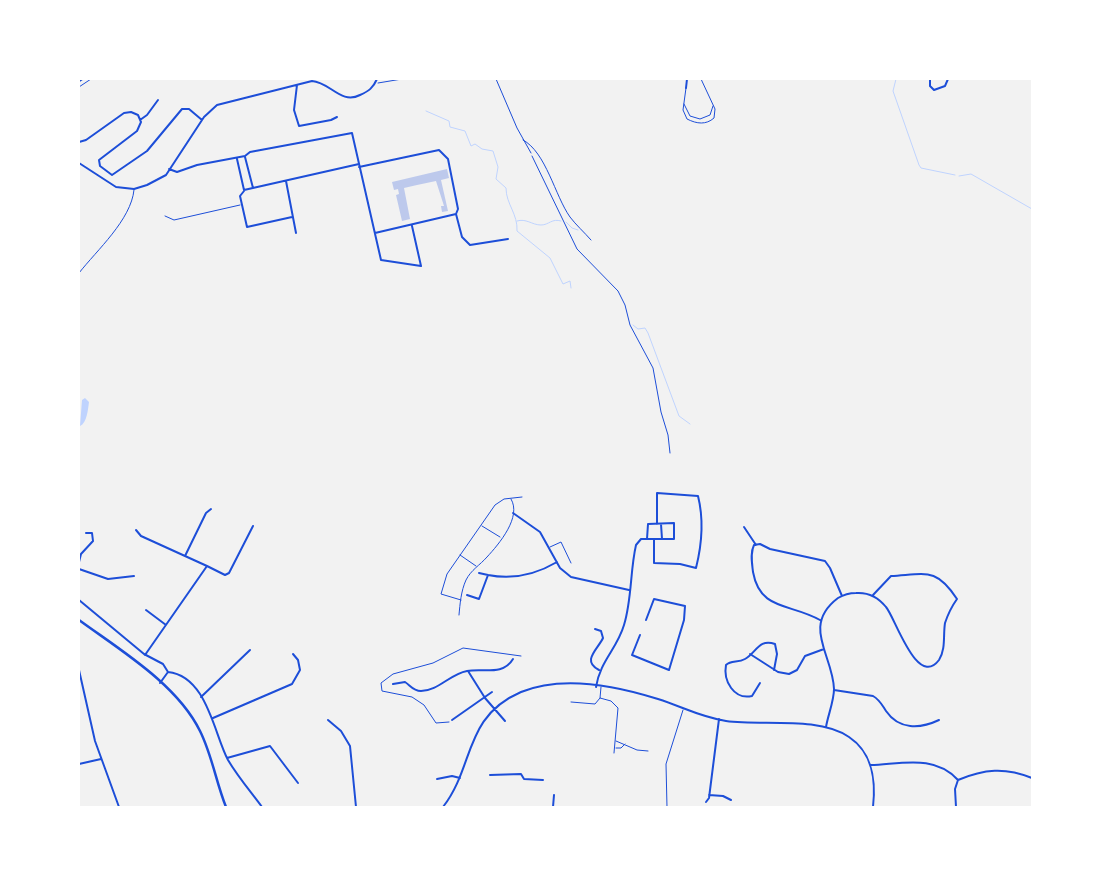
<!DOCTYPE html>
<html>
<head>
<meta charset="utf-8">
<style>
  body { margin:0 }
  #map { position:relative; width:1111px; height:886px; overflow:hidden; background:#f2f2f2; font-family:"PT Sans Narrow",sans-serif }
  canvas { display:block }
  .frame { position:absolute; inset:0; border:80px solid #fff; pointer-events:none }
</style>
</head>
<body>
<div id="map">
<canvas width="1111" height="886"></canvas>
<div class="frame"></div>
</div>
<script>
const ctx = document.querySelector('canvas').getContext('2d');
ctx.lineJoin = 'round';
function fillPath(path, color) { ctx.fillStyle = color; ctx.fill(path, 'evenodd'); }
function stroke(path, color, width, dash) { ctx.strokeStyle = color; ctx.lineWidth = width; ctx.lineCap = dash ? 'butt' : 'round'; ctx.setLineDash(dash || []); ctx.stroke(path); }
const water = new Path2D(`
  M 85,398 L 89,402 C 88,409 87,423 80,426 L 82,400 Z`);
const stream = new Path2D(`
  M 896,79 L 893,91 L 919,165 L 921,168 L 955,175
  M 426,111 L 449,121 L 450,127 L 465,131 L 471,146 L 475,144 L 482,149 L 493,151 L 498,167 L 496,179 L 506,188 C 506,204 518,214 517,231 L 550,258 L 563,284 L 570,281 L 571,288
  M 959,176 L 971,174 L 1032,209
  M 517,221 C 526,218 532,225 541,225 C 549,225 552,218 561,221
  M 566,222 L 572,228 L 578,230
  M 633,325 L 638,329 L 645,328 L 648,333 L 679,416 L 690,424`);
const building = new Path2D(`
  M 447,169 L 449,178 L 441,180 L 448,211 L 442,212 L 441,206 L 444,206 L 436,181 L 417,185 L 404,188 L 410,219 L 402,221 L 396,195 L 399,194 L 398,189 L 394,190 L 392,182 Z`);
const path = new Path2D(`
  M 378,83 L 402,79
  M 79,87 L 91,79
  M 532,156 L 577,249 L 618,291 L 625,305 L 630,325 L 653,368 L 661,412 L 668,435 L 670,453
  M 449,722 L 436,723 L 424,705 L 412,697 L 382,691 L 381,683 L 393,674 L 433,663 L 463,648 L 521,656
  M 667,807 L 666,764 L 683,710`);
const service = new Path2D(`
  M 496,79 L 517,128 L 531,153
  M 686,88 L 683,110 L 687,119 C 697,124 706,125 714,118 L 715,109 L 701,79
  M 684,104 L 690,116 L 700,119 L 710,115 L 713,106
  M 523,140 C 546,152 555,196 570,217 C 576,225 584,232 591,240
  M 165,216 L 174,220 L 240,205
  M 79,273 C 97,250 131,220 134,190
  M 482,526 L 500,537
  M 550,547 L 561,542 L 571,563
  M 460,555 L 476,566
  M 461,600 L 441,594 L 447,574 L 495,505 L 504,499 L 522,497
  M 459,615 C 460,604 461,591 466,580 C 471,570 480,565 487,557 C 499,544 522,517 511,499
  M 601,687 L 600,698 L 611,701 L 618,708 L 614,753
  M 571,702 L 595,704 L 600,698
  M 616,741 L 637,750 L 648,751
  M 616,748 L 621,748 L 625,744`);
const minor = new Path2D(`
  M 930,79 L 930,86 L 934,90 L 945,86 L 948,79
  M 297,85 L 294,110 L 299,126 L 331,120 L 337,117
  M 686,88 L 687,79
  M 140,120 L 147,115 L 158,100
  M 79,142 L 86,140 L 124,113 L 131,112 L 138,115 L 141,122 L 137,131 L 99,160 L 100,166 L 112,175 L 147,151 L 182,109 L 189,109 L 202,120
  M 245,157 L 253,188
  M 237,159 L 244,190 L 359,164
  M 79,163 L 116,187 L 134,189 L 147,185 L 166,175 L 204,117 L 217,105 L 312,81 C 330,82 341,105 360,95 C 369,91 373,88 377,79
  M 359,167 L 439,150 L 448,159 L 458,209 L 456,214 L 375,233
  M 169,169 L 177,172 L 197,165 L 245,156 L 250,152 L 352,133 L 381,260 L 421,266 L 412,226
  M 286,181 L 296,233
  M 244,191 L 240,196 L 247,227 L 292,217
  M 456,214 L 462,237 L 470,245 L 508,239
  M 513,513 L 540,532 L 560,568 L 571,577 L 629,590
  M 661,524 L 662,539
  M 744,527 L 756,545
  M 136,530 L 141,536 L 207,566 L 145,655
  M 654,539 L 654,563 L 680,564 L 696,568 C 702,544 704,520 698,496 L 657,493 L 657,524
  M 185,556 L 206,513 L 211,509
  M 79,562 L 81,554 L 93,541 L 92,533 L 86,533
  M 207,566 L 225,575 L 229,573 L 253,526
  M 79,569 L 108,579 L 134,576
  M 479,573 L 488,575
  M 467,595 L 479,599 L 488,575 C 513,580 535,575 557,562
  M 79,600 L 144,654 L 163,664 L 168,672 L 160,683
  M 146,610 L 166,625
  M 820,620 C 790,603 760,611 753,572 C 752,563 750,553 754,545 L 760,544 L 770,549 L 825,561 L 830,568 L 842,596
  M 595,629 L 601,631 L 603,638 C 598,649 581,661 599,670
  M 640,635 L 632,655 L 669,670 L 684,620 L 685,606 L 654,599 L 646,620
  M 750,654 L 778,672 L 789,674 L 797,670 L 805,656 L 824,649
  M 79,670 L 95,741 L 119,807
  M 468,671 L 485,698 L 505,721
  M 168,672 C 207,676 214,734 228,760 C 238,777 251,792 262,807
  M 760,683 L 752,696 C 734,700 723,681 726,665 C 731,660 738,663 745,659 C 756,653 759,638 775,644 L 777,654 L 774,670
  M 393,684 L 405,682 C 410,685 413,691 421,691 C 438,691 450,674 467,671 C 483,668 503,676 513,659
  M 596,687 C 600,661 617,649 624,625 C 632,599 630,571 636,545 L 641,539 L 674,539 L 674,523 L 648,524 L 647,539
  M 834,690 L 873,696 C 880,700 882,705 886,711 C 899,730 920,729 939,720
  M 201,697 L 250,650
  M 213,718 L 292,684 L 300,670 L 298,660 L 293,654
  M 328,720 L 341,731 L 350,746 L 356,807
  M 452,720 L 492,692
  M 826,727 C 828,715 834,701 834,689 C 833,655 801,626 838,598 C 843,595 850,593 856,593 C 869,592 878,597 886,607 C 895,617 917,689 939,660 C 946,649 943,635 945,623 C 948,614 952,606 957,599 C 936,567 926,574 891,576 L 873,595
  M 227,758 L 270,746 L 298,783
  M 79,764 L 101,759
  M 871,765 C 901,764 935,754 958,780
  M 490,775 L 521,774 L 524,779 L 543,780
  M 437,779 L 452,776 L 460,778
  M 958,780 C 984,769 1005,767 1032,778
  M 709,795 L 723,796 L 731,800
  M 706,802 L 709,798 L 719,719
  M 443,807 C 475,766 463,717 521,692 C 562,675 617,686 658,699 C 683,707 700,717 726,721 C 763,726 818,716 849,737 C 873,753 876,780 873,807
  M 553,807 L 554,795
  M 956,807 L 955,789 L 958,780`);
const tertiary = new Path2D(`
  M 79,81 L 82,79
  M 79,620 C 120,650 177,684 200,731 C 212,755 216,782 226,807`);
fillPath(water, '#bfd3fe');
stroke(stream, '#bfd3fe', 1);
fillPath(building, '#bdc9ec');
stroke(path, '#1d4ed8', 1);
stroke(service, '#1d4ed8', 1);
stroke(minor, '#1d4ed8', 2);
stroke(tertiary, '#1d4ed8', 2.5);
</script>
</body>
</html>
